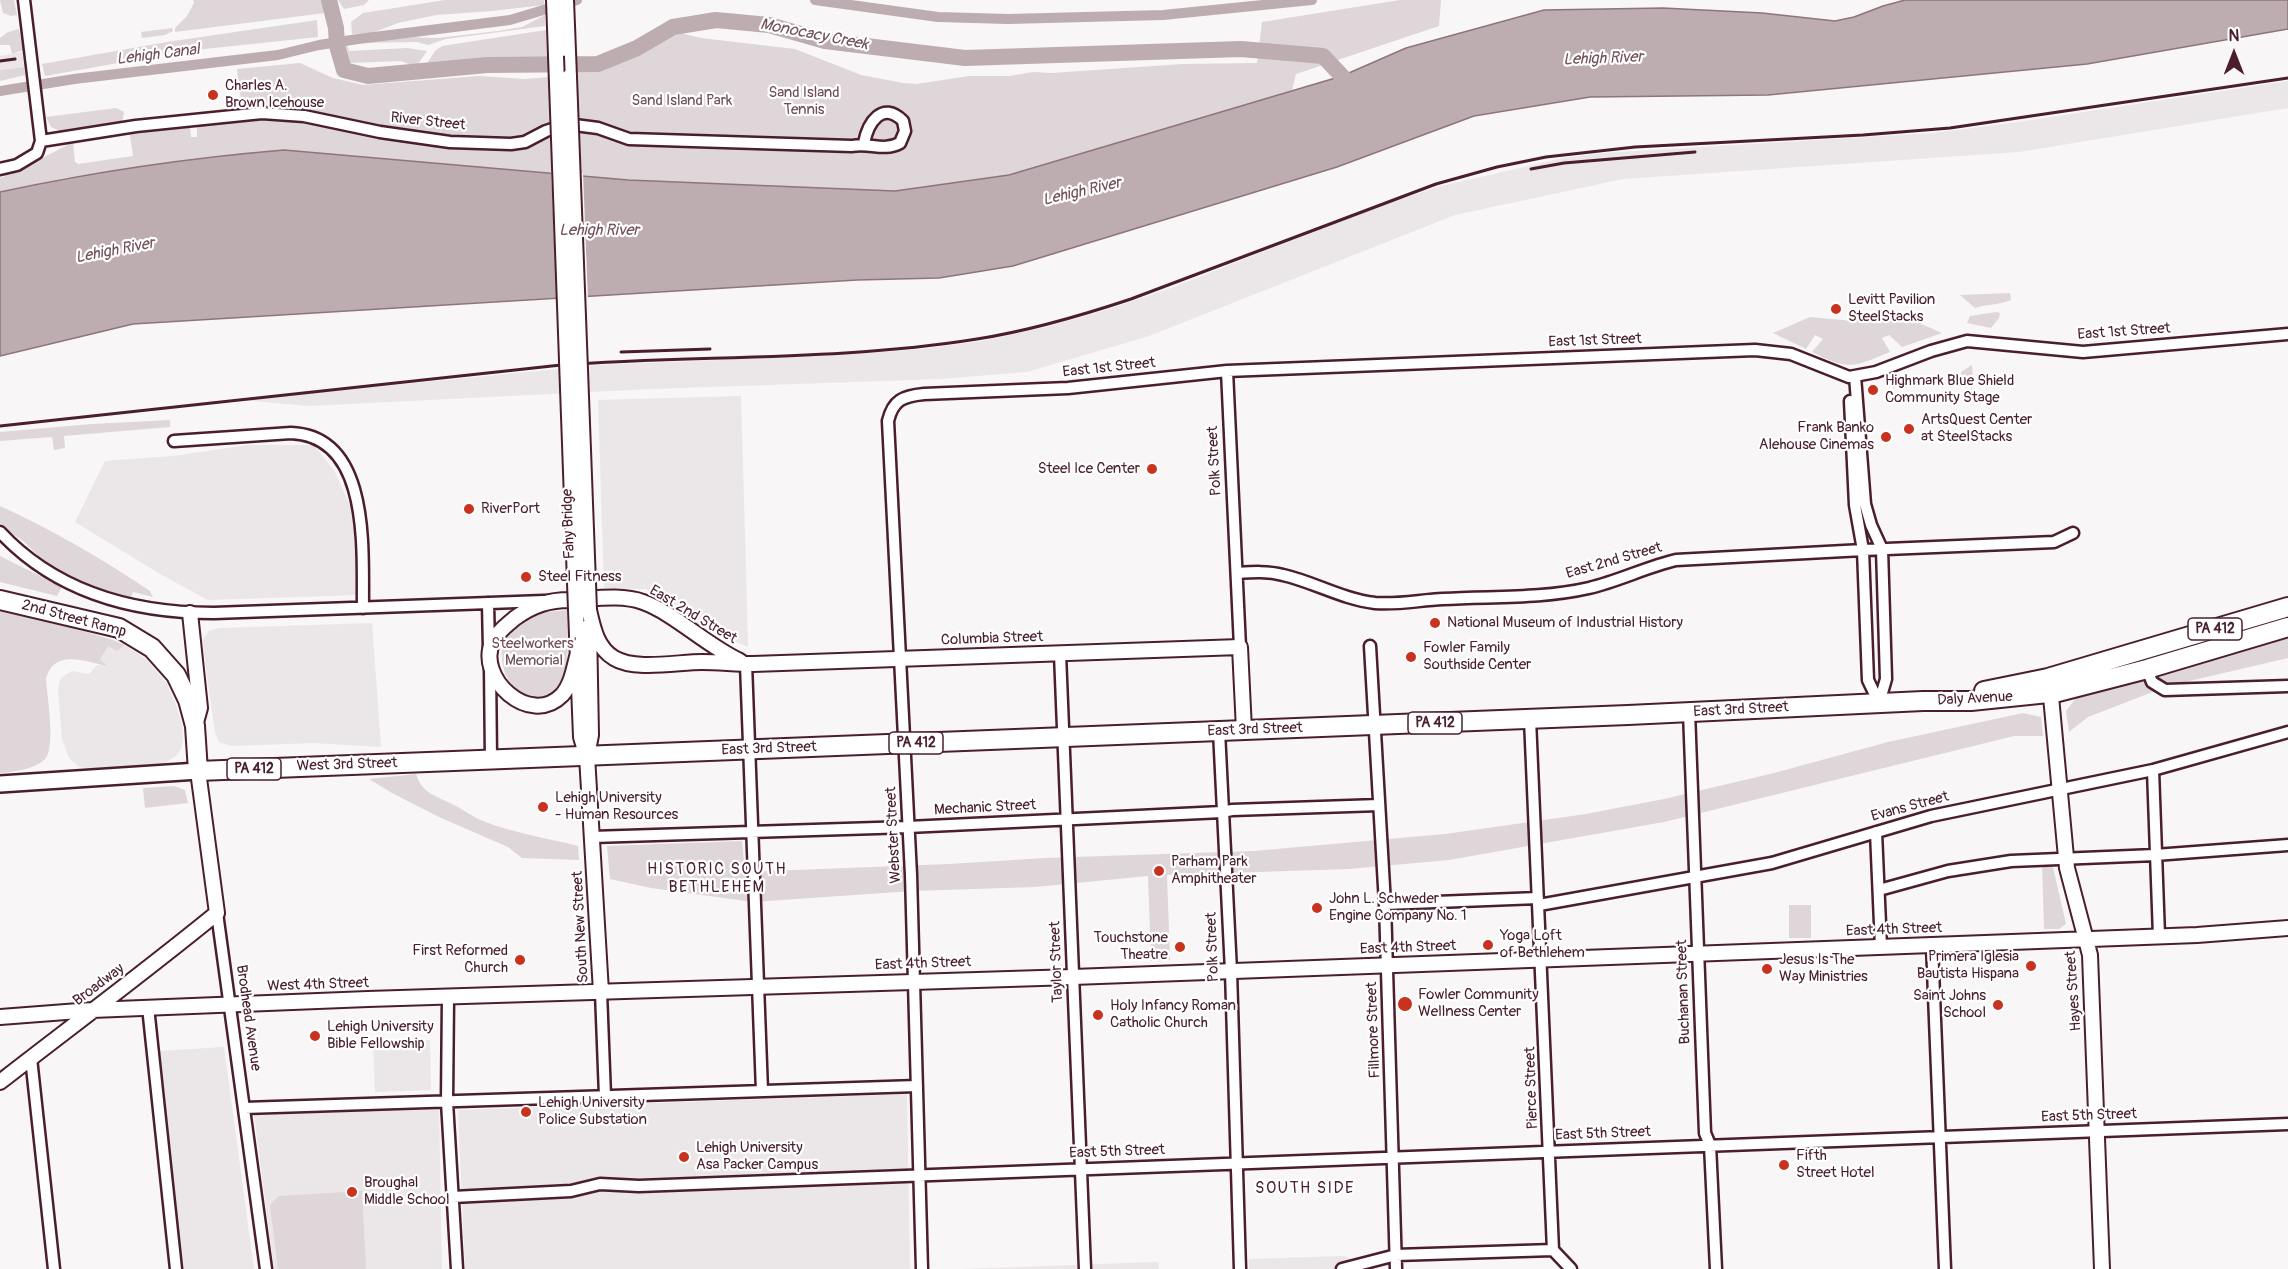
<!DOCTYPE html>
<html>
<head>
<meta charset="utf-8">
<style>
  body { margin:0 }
  #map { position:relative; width:2288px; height:1269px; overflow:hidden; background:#f8f6f7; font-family:Pangolin,sans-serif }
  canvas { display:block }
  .north { position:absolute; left:2204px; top:24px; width:60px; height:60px; -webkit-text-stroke:4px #fff; paint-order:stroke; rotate:0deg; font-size:16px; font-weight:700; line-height:24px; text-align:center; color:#4a1f2b }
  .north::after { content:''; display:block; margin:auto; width:21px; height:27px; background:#4a1f2b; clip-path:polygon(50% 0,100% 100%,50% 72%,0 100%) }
</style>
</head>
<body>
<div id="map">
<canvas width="2288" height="1269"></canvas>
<div class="north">N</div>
</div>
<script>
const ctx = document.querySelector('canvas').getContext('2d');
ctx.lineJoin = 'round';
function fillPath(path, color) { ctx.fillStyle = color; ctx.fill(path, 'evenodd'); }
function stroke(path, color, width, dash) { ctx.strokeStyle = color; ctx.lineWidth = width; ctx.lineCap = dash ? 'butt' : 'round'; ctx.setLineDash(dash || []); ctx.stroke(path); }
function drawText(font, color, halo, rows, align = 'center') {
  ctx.font = font + ' Pangolin,sans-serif'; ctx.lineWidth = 4.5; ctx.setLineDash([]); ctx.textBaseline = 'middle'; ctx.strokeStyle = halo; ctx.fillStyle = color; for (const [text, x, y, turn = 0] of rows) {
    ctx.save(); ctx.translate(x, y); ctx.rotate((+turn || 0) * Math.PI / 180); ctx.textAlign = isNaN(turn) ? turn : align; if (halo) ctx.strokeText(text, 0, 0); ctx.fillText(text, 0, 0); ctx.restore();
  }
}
const built = new Path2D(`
  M 22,52 L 24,67 L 0,70 L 0,56 Z
  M 2288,81 L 2288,108 L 2019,152 L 1623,179 L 1455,215 L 1149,336 L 1027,372 L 941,379 L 651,389 L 308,406 L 242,400 L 599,365 L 844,355 L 922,349 L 982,341 L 1046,327 L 1106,310 L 1174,287 L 1370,209 L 1441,186 L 1563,158 L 1603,153 L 1933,133 L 2005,124 Z
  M 741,396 L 747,606 L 748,647 L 697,625 L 646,589 L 604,588 L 598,400 Z
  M 248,445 L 314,445 L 335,472 L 353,512 L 358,595 L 208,600 L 160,574 L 75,522 L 105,461 L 173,456 Z
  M 372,623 L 381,747 L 313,743 L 232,746 L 219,742 L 215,732 L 202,640 L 209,631 L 220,628 Z
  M 125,645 L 147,660 L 167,684 L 176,705 L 182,725 L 183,740 L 181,749 L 177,755 L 164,764 L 96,769 L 79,767 L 69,758 L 62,739 L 58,689 L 60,680 L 65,675 L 72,671 L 89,674 L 97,665 L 106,666 L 106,664 L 100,660 L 108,646 L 117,651 Z
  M 430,1040 L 431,1090 L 375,1092 L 373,1043 Z
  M 224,1047 L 254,1269 L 182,1269 L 159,1051 Z
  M 907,1094 L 910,1269 L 465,1269 L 458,1110 Z
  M 439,1108 L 442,1269 L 274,1269 L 254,1114 Z
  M 1344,1256 L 1371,1269 L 1249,1269 L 1249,1259 Z
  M 1158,1262 L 1159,1269 L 961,1269 Z`);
const green = new Path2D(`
  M 0,0 L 14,0 L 17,15 L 11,16 L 3,13 Z
  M 193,0 L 321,0 L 325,13 L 175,32 L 175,28 L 187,16 L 194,3 Z
  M 338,0 L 369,0 L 364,5 L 344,9 Z
  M 445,0 L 544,0 L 544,5 L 492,11 L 436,15 L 398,23 L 372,33 L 352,34 L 351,22 L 363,13 Z
  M 1400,0 L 1441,0 L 1439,26 L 1296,74 L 1292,91 L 1009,175 L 895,191 L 628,180 L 237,154 L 64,178 L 0,192 L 0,178 L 5,176 L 5,170 L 29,165 L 73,142 L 75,162 L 78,164 L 133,156 L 130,135 L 132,133 L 190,125 L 191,137 L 197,137 L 197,125 L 240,120 L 242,108 L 237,69 L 300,63 L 333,78 L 363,85 L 479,76 L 524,79 L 563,76 L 604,65 L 672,31 L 701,38 L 795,49 L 861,75 L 903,83 L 917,84 L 969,76 L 1009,76 L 1034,72 L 1051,73 L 1183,64 L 1257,63 L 1262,22 Z
  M 545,15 L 545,26 L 446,39 L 428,45 L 417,42 L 354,43 L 403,37 L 438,38 L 498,31 L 522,27 Z
  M 317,20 L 318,37 L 186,51 L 45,76 L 42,64 L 167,42 Z
  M 172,28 L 173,31 L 165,35 L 142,38 L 141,32 Z
  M 19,29 L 23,50 L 12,54 L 10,45 L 0,45 L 0,38 L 8,32 Z
  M 546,30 L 547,60 L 508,62 L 482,58 L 455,64 L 426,65 L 435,51 L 442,46 Z
  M 343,44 L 347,44 L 349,51 L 407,48 L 427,51 L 416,67 L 401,61 L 349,63 L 342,54 Z
  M 24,67 L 25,75 L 0,81 L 0,70 Z
  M 116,108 L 124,112 L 122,122 L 60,131 L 51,127 L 46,117 Z
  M 2010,293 L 2011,300 C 1999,305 1987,304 1975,308 L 1960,295 Z
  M 1894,312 L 1942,333 L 1902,347 L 1889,335 L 1882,338 L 1890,352 C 1854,367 1849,371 1812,352 L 1823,339 L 1815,335 L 1806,349 L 1773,333 L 1810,317 L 1853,321 Z
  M 1996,312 L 2000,313 L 1999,318 L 1991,328 L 1967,323 L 1970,316 Z
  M 1972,365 L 1973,382 L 1962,382 L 1961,372 Z
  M 170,420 L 170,427 L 64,436 L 65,448 L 54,450 L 52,437 L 0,441 L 0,432 L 92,424 Z
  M 0,506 C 53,530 102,559 150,591 L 153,597 L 133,592 L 131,597 C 104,590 64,579 43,561 C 36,555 30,546 23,541 C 14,535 7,530 0,523 Z
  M 0,556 L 62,587 L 57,596 L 0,582 Z
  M 0,607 L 110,639 L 125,645 L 117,651 L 108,646 L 100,660 L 106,664 L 106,666 C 84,661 54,649 46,679 C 47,695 56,748 45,759 C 35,769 14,772 0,773 Z
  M 567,610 C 567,629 570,662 564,679 C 560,687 552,694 543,696 C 511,704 493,661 506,636 C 509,630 515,627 519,623 C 522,620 526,616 530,615 C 541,611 555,612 567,610 Z
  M 2288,632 L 2288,658 L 2168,686 L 2088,717 L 2069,732 L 2066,711 L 2079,694 Z
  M 2023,713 L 2041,717 L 2043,736 L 2014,736 L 1664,822 L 1449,860 L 1349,869 L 1167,875 L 1170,960 L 1151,961 L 1148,876 L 1035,887 L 912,891 L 753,902 L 651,888 L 610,879 L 607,846 L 742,841 L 745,872 L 949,864 L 1045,858 L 1254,851 L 1445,834 L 1586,814 L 1664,799 L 1774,773 L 1888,742 Z
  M 416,774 C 422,794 437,796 454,805 C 464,810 473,817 483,821 C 513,833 547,838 578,846 L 579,860 L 522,858 L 508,847 L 439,817 L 392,793 L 369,779 Z
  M 174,786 L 185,790 L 188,803 L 145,808 L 143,788 Z
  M 2042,863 L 2052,863 L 2066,924 L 2059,929 L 2044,929 Z
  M 1789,905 L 1811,905 L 1811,938 L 1789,938 Z
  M 362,1191 L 366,1269 L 278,1269 L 270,1205 L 279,1196 Z`);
const water = new Path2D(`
  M 1905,0 L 2288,0 L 2288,29 L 2087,64 L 1768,95 L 1590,97 L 1474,116 L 1337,167 L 1013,266 L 939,278 L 857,280 L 133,324 L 0,356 L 0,192 C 93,172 188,158 284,150 L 628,180 L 895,191 L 1009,175 L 1342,76 L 1406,48 L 1544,10 L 1663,8 L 1762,13 L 1835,21 L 1854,17 L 1883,6 Z`);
const pier = new Path2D(`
  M 551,170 L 583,173 L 588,300 L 557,302 Z`);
const canal = new Path2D(`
  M 815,0 L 938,17 L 1008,19 L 1163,15 L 1312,0
  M 0,91 L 74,79 L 278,55 L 319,45 L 358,39 L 510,20 L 577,0`);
const river = new Path2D(`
  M 329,0 L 336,28 L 337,46 L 344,70 L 368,76 L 487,65 L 598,64 L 637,48 L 673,27 L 716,20 L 769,25 L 825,41 L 965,58 L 1241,49 L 1323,56 L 1357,92`);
const street = new Path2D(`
  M 24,0 L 41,141
  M 0,169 L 17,165 L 37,153 L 41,141 L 136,126 L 262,113 L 304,116 L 380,132 L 450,142 L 511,144 L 525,142 L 546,131 L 567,124 L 598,128 L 629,139 L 852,146 C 869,142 883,152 900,143 L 905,131 L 903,121 C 882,100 868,123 864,143
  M 1227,371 L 1240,647
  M 1855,376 L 1865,504 L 1871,525 L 1882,549 L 1886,679 L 1879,703
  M 1850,401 L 1855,505 L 1863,550 L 1868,680 L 1879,703
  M 174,441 L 291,433 C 372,436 362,553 363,608
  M 0,532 C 56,592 134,613 214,613 L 544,601
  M 1238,573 C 1253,572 1268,571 1283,575 C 1314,582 1342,599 1375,603 C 1398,605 1420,600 1443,599 C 1492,596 1541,599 1589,588 C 1619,581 1646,567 1676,560 L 1863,550 L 2054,542 L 2073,533
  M 488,603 L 489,649
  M 1370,646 L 1385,904 L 1396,1269
  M 1060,654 L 1085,1269
  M 746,664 L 762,1091
  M 490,667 L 491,760
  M 2147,669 L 2152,682 L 2165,690 L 2288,686
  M 1689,712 L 1705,1133 L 1710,1145 L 1716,1269
  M 1530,719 L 1553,1250 L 1571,1269
  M 1219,731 L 1231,971 L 1240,1269
  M 2153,770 L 2159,936
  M 1876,832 L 1881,947
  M 592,837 L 908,827 L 1222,812 L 1232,810 L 1379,805
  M 1879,890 L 1948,871 L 2011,861 L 2155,855 L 2288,845
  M 1385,904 L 1538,898
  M 1539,905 L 1772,863 L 1931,816 L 2153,770 L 2288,732
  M 217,913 L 266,1269
  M 1932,945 L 1945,1269
  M 601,992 L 605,1096
  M 448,997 L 447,1102 L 457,1269
  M 148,1007 L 176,1269
  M 31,1058 L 54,1269
  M 244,1108 L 917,1086
  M 453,1197 L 571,1191 L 600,1184 L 639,1186 L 2288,1124
  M 922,1269 L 911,875 L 888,421 C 893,400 903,396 924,394 L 1068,388 L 1227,371 L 1755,350 L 1791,354 L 1849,377 L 1876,372 L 1931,351 L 1967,341 L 2083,352 L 2288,334
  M 1342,1269 L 1396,1255 L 1553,1250`);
const secondary = new Path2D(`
  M 554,0 L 556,56
  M 566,0 L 569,77
  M 576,610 L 581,737 L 586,754
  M 589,610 C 593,628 597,648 614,658 C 635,671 678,662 702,662 C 719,662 736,664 753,664 L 1240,647 L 1244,730
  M 190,613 L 200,708 L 195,726
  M 589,626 L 591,735 L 587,756 L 601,992
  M 578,653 C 574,667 572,684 562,695 C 530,728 475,677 493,641 C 498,631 507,625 515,618 C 533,605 549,600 570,600 C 593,599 621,594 643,602 C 674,613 707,646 740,661
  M 2050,686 L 2067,868 L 2090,955 L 2102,1269
  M 0,1017 L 92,1010 L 368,999 L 1073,977 L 1932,945 L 2197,935 L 2288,928
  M 0,1082 C 72,1026 146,971 217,913 L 198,771`);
const primary = new Path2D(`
  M 0,784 L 198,771`);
const highway = new Path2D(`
  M 0,600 L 119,628 L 152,648 L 176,675 L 188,700 L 195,726 L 198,771 L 1628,715 L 1923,701 L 1971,701 L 2058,692 L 2147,669 L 2288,627
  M 1984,691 L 2048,678 L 2288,607`);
const rail = new Path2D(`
  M 0,61 L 15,59
  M 1531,169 L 1564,163 L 1695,152
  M 621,352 L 710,349
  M 0,426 L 561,365 C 699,355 840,361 977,339 C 1029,331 1080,316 1131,299 L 1436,184 L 1497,167 L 1546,157 L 1635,147 L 1863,135 L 1950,128 L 2288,78`);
const secondaryBridge = new Path2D(`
  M 556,56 L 576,610
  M 569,77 L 589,610`);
const markers = [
  [213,95,6,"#c8321e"],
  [1836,309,6,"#c8321e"],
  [1873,390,6,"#c8321e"],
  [1909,429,6,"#c8321e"],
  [1886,437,6,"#c8321e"],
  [1152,469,6,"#c8321e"],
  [469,509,6,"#c8321e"],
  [526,577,6,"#c8321e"],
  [1435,623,6,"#c8321e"],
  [1411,657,6,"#c8321e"],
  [543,807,6,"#c8321e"],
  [1159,871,6,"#c8321e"],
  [1317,908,6,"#c8321e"],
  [1488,945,6,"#c8321e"],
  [1180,947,6,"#c8321e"],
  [520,960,6,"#c8321e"],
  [2031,966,6,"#c8321e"],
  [1767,969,6,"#c8321e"],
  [1405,1004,8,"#c8321e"],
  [1998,1005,6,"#c8321e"],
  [1098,1015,6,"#c8321e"],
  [315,1036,6,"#c8321e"],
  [526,1112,6,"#c8321e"],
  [684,1157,6,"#c8321e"],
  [1784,1165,6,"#c8321e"],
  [352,1192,6,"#c8321e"]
];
const shields = [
  [2215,629,54],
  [1435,723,54],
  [916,743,54],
  [254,769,54]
];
const shieldNames = [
  ["PA 412",2215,629],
  ["PA 412",1435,723],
  ["PA 412",916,743],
  ["PA 412",254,769]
];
const poiNames = [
  ["Charles A.",225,86],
  ["Brown Icehouse",225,103],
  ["Levitt Pavilion",1848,300],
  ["SteelStacks",1848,317],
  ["Highmark Blue Shield",1885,381],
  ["Community Stage",1885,398],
  ["ArtsQuest Center",1921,420],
  ["at SteelStacks",1921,437],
  ["Frank Banko",1874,428,"right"],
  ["Alehouse Cinemas",1874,445,"right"],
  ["Steel Ice Center",1140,469,"right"],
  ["RiverPort",481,509],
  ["Steel Fitness",538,577],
  ["National Museum of Industrial History",1447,623],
  ["Fowler Family",1423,648],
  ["Southside Center",1423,665],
  ["Lehigh University",555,798],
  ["- Human Resources",555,815],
  ["Parham Park",1171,862],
  ["Amphitheater",1171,879],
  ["John L. Schweder",1329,899],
  ["Engine Company No. 1",1329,916],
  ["Yoga Loft",1500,936],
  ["of Bethlehem",1500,953],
  ["Touchstone",1168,938,"right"],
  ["Theatre",1168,955,"right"],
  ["First Reformed",508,951,"right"],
  ["Church",508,968,"right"],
  ["Primera Iglesia",2019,957,"right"],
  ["Bautista Hispana",2019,974,"right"],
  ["Jesus Is The",1779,960],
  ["Way Ministries",1779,977],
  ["Fowler Community",1418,995],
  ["Wellness Center",1418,1012],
  ["Saint Johns",1986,996,"right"],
  ["School",1986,1013,"right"],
  ["Holy Infancy Roman",1110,1006],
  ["Catholic Church",1110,1023],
  ["Lehigh University",327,1027],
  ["Bible Fellowship",327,1044],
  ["Lehigh University",538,1103],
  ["Police Substation",538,1120],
  ["Lehigh University",696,1148],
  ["Asa Packer Campus",696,1165],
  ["Fifth",1796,1156],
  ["Street Hotel",1796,1173],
  ["Broughal",364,1183],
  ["Middle School",364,1200]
];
const parkNames = [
  ["Sand Island",804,93],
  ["Tennis",804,110],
  ["Sand Island Park",682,101],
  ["Steelworkers'",534,644],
  ["Memorial",534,661]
];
const streetNames = [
  ["River Street",428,122,6],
  ["East 1st Street",2124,332,-4],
  ["East 1st Street",1595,341,-2],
  ["East 1st Street",1109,368,-6],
  ["Polk Street",1215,461,-93],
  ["Fahy Bridge",569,524,-92],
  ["East 2nd Street",1614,561,-16],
  ["East 2nd Street",693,615,31],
  ["2nd Street Ramp",74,619,15],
  ["Columbia Street",992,639,-2],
  ["Daly Avenue",1975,699,-3],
  ["East 3rd Street",1741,710,-3],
  ["East 3rd Street",1255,730,-2],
  ["East 3rd Street",769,749,-2],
  ["West 3rd Street",347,765,-2],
  ["Evans Street",1910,807,-15],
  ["Mechanic Street",985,808,-3],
  ["Webster Street",894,835,-93],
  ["South New Street",581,927,-93],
  ["East 4th Street",1894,930,-2],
  ["Polk Street",1213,947,-92],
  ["East 4th Street",1408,948,-2],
  ["Taylor Street",1057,962,-92],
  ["East 4th Street",923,964,-2],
  ["Broadway",99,985,-37],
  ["West 4th Street",318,985,-2],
  ["Hayes Street",2074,991,-94],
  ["Buchanan Street",1684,992,-92],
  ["Brodhead Avenue",248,1018,82],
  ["Fillmore Street",1374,1030,-92],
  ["Pierce Street",1532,1088,-92],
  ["East 5th Street",2089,1116,-2],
  ["East 5th Street",1603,1134,-2],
  ["East 5th Street",1117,1152,-2]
];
const waterNames = [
  ["Monocacy Creek",814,35,11],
  ["Lehigh Canal",158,55,-7],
  ["Lehigh River",1603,59,-2],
  ["Lehigh River",1082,192,-13],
  ["Lehigh River",599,231],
  ["Lehigh River",115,251,-11]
];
const neighbourhoodNames = [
  ["HISTORIC SOUTH",717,870],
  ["BETHLEHEM",717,888],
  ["SOUTH SIDE",1305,1189]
];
fillPath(built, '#ebe6e8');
fillPath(green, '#ded6d9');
fillPath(water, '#bdadb0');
stroke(water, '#8f747b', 1.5);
fillPath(pier, '#f8f6f7');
stroke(canal, '#bdadb0', 10);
stroke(river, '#bdadb0', 16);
stroke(street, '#4a1f2b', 15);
stroke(secondary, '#4a1f2b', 18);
stroke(primary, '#4a1f2b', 20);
stroke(highway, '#4a1f2b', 22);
stroke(street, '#fff', 10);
stroke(secondary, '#fff', 14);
stroke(primary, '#fff', 15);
stroke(highway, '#fff', 18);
stroke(rail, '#4a1f2b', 3);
stroke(secondaryBridge, '#4a1f2b', 18, []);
stroke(secondaryBridge, '#fff', 14);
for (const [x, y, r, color] of markers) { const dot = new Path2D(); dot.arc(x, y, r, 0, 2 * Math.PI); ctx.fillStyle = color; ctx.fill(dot); stroke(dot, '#fff', 2); }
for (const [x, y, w] of shields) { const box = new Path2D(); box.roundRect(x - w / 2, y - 11, w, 22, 4.5); ctx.fillStyle = '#fff'; ctx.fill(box); stroke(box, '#4a1f2b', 1.5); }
drawText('bold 14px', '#4a1f2b', null, shieldNames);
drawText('15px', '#4a1f2b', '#fff', poiNames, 'left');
drawText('15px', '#6f4d56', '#fff', parkNames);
drawText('15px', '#4a1f2b', '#fff', streetNames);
drawText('italic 16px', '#72515a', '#fff', waterNames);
ctx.letterSpacing = '1.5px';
drawText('16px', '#4a1f2b', '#fff', neighbourhoodNames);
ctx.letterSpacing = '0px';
</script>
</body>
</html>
